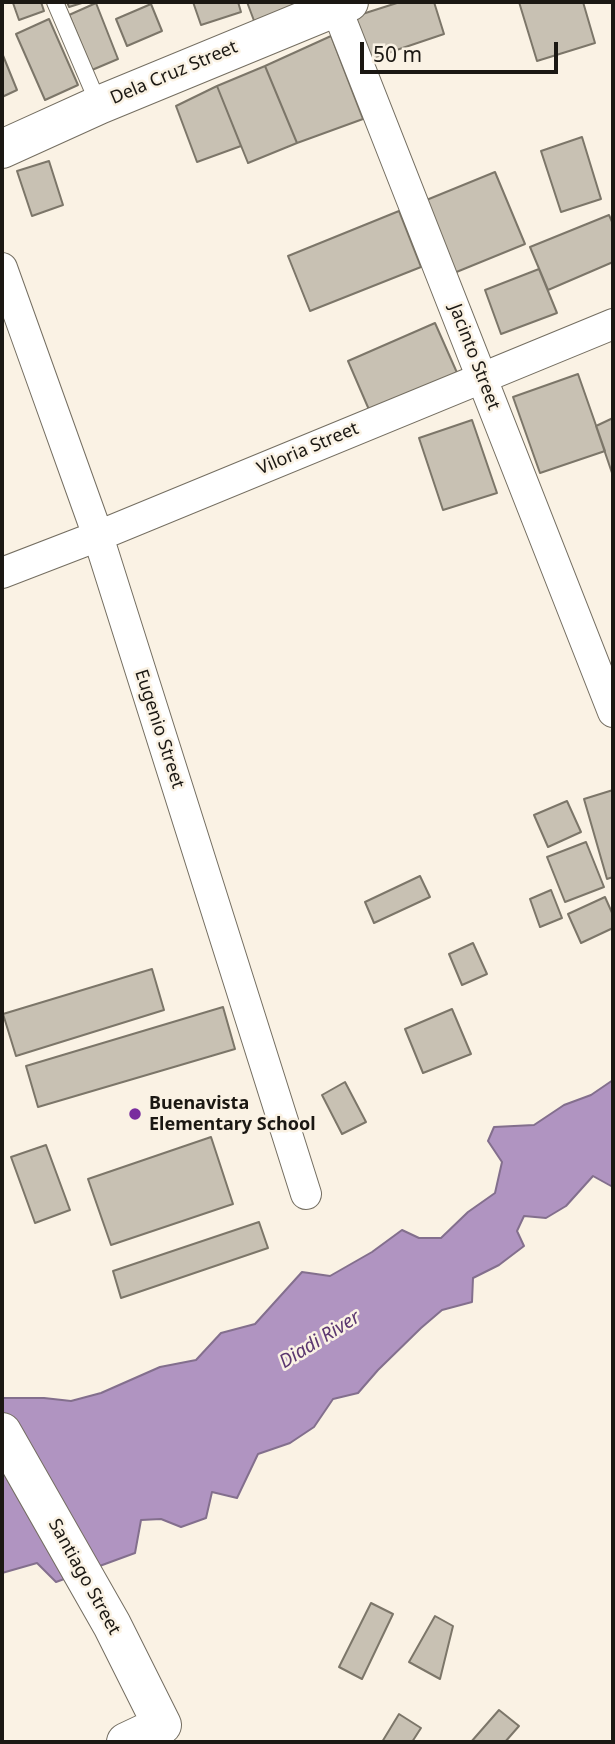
<!DOCTYPE html>
<html>
<head>
<meta charset="utf-8">
<style>
  body { margin:0 }
  #map { position:relative; width:615px; height:1744px; overflow:hidden; background:#faf2e4; font-family:"Noto Sans",sans-serif }
  canvas { display:block }
  .frame { position:absolute; inset:0; border:4px solid #1b1813; pointer-events:none }
  .scale { position:absolute; left:360px; top:42px; width:198px; height:32px; box-sizing:border-box; border:4px solid #1b1813; border-top:0; padding-left:9px; font-size:21px; line-height:24px; white-space:nowrap; color:#1b1813; -webkit-text-stroke:5px #faf2e4; paint-order:stroke }
</style>
</head>
<body>
<div id="map">
<canvas width="615" height="1744"></canvas>
<div class="frame"></div>
<div class="scale">50 m</div>
</div>
<script>
const ctx = document.querySelector('canvas').getContext('2d');
ctx.lineJoin = 'round';
function fillPath(path, color) { ctx.fillStyle = color; ctx.fill(path, 'evenodd'); }
function stroke(path, color, width, dash) { ctx.strokeStyle = color; ctx.lineWidth = width; ctx.lineCap = dash ? 'butt' : 'round'; ctx.setLineDash(dash || []); ctx.stroke(path); }
function drawText(font, color, halo, rows, align = 'center') {
  ctx.font = font + ' "Noto Sans",sans-serif'; ctx.lineWidth = 5; ctx.setLineDash([]); ctx.textBaseline = 'middle'; ctx.strokeStyle = halo; ctx.fillStyle = color; for (const [text, x, y, turn = 0] of rows) {
    ctx.save(); ctx.translate(x, y); ctx.rotate((+turn || 0) * Math.PI / 180); ctx.textAlign = isNaN(turn) ? turn : align; if (halo) ctx.strokeText(text, 0, 0); ctx.fillText(text, 0, 0); ctx.restore();
  }
}
const water = new Path2D(`
  M 613,1080 L 613,1184 L 611,1186 L 593,1176 L 566,1206 L 546,1218 L 524,1216 L 517,1231 L 524,1246 L 499,1265 L 473,1278 L 472,1302 L 442,1310 L 421,1328 L 378,1370 L 358,1393 L 333,1399 L 314,1427 L 290,1443 L 258,1454 L 237,1498 L 212,1492 L 206,1518 L 181,1527 L 161,1519 L 141,1520 L 135,1553 L 56,1582 L 37,1563 L 2,1573 L 2,1398 L 44,1398 L 71,1401 L 101,1393 L 160,1367 L 196,1360 L 221,1333 L 255,1324 L 302,1272 L 330,1276 L 372,1252 L 402,1230 L 419,1238 L 441,1238 L 468,1212 L 495,1193 L 502,1162 L 488,1141 L 494,1127 L 534,1125 L 564,1105 L 591,1095 Z`);
const building = new Path2D(`
  M 41,2 L 44,11 L 19,20 L 13,3 Z
  M 67,2 L 85,2 L 69,7 Z
  M 193,2 L 238,2 L 241,12 L 201,25 Z
  M 247,2 L 316,2 L 256,26 Z
  M 400,2 L 434,2 L 444,34 L 367,60 L 353,17 Z
  M 519,2 L 583,2 L 595,43 L 537,61 Z
  M 96,3 L 118,59 L 92,70 L 69,15 Z
  M 151,4 L 162,31 L 127,46 L 116,19 Z
  M 49,19 L 78,85 L 45,100 L 16,34 Z
  M 331,36 L 363,119 L 297,143 L 265,66 Z
  M 2,53 L 17,90 L 2,97 Z
  M 265,66 L 297,143 L 248,163 L 217,86 Z
  M 217,86 L 241,146 L 197,162 L 176,106 Z
  M 582,137 L 601,199 L 561,212 L 541,151 Z
  M 49,161 L 63,205 L 32,216 L 17,171 Z
  M 495,172 L 525,244 L 454,273 L 424,201 Z
  M 399,211 L 421,267 L 310,311 L 288,256 Z
  M 609,215 L 613,224 L 613,262 L 548,290 L 530,247 Z
  M 539,269 L 557,313 L 501,334 L 485,290 Z
  M 435,323 L 458,375 L 370,412 L 348,361 Z
  M 578,374 L 605,451 L 540,473 L 513,397 Z
  M 613,418 L 613,473 L 612,473 L 596,426 Z
  M 472,420 L 497,493 L 443,510 L 419,438 Z
  M 613,790 L 613,877 L 607,879 L 584,799 Z
  M 567,801 L 581,832 L 548,847 L 534,815 Z
  M 586,842 L 604,887 L 565,902 L 547,857 Z
  M 420,876 L 430,897 L 374,923 L 365,902 Z
  M 551,890 L 562,918 L 540,927 L 530,899 Z
  M 605,897 L 613,915 L 613,928 L 581,943 L 568,914 Z
  M 473,943 L 487,974 L 462,985 L 449,954 Z
  M 152,969 L 164,1010 L 16,1056 L 3,1014 Z
  M 223,1007 L 235,1049 L 38,1107 L 26,1066 Z
  M 452,1009 L 471,1054 L 423,1073 L 405,1029 Z
  M 345,1082 L 366,1122 L 342,1134 L 322,1095 Z
  M 211,1137 L 233,1204 L 111,1245 L 88,1179 Z
  M 46,1145 L 70,1210 L 35,1223 L 11,1157 Z
  M 259,1222 L 268,1248 L 121,1298 L 113,1271 Z
  M 371,1603 L 393,1614 L 362,1679 L 339,1667 Z
  M 435,1616 L 453,1626 L 440,1679 L 409,1662 Z
  M 499,1710 L 519,1726 L 505,1742 L 471,1742 Z
  M 399,1714 L 421,1728 L 412,1742 L 382,1742 Z`);
const service = new Path2D(`
  M 55,2 L 99,105`);
const minor = new Path2D(`
  M 334,2 L 613,712
  M 2,268 L 98,536 L 306,1194
  M 2,573 L 98,536 L 613,324`);
const secondary = new Path2D(`
  M 2,149 L 99,105 L 349,2
  M 2,1432 L 112,1625 L 162,1725 L 126,1742`);
const markers = [
  [135,1114,7,"#792c9e"]
];
const streetNames = [
  ["Dela Cruz Street",174,73,-23],
  ["Jacinto Street",474,357,69],
  ["Viloria Street",308,449,-23],
  ["Eugenio Street",159,729,72],
  ["Santiago Street",84,1577,61]
];
const poiNames = [
  ["Buenavista",149,1104],
  ["Elementary School",149,1125]
];
const waterNames = [
  ["Diadi River",320,1340,-32]
];
fillPath(water, '#b094c1');
stroke(water, '#836f8d', 2);
fillPath(building, '#c8c1b3');
stroke(building, '#7c7669', 2);
stroke(service, '#746e61', 18);
stroke(minor, '#746e61', 32);
stroke(secondary, '#746e61', 40);
stroke(service, '#fff', 16);
stroke(minor, '#fff', 30);
stroke(secondary, '#fff', 38);
for (const [x, y, r, color] of markers) { const dot = new Path2D(); dot.arc(x, y, r, 0, 2 * Math.PI); ctx.fillStyle = color; ctx.fill(dot); stroke(dot, '#faf2e4', 2.5); }
drawText('18px', '#1b1813', '#faf2e4', streetNames);
drawText('bold 18px', '#1b1813', '#faf2e4', poiNames, 'left');
drawText('italic 19px', '#5b3770', '#faf2e4', waterNames);
</script>
</body>
</html>
